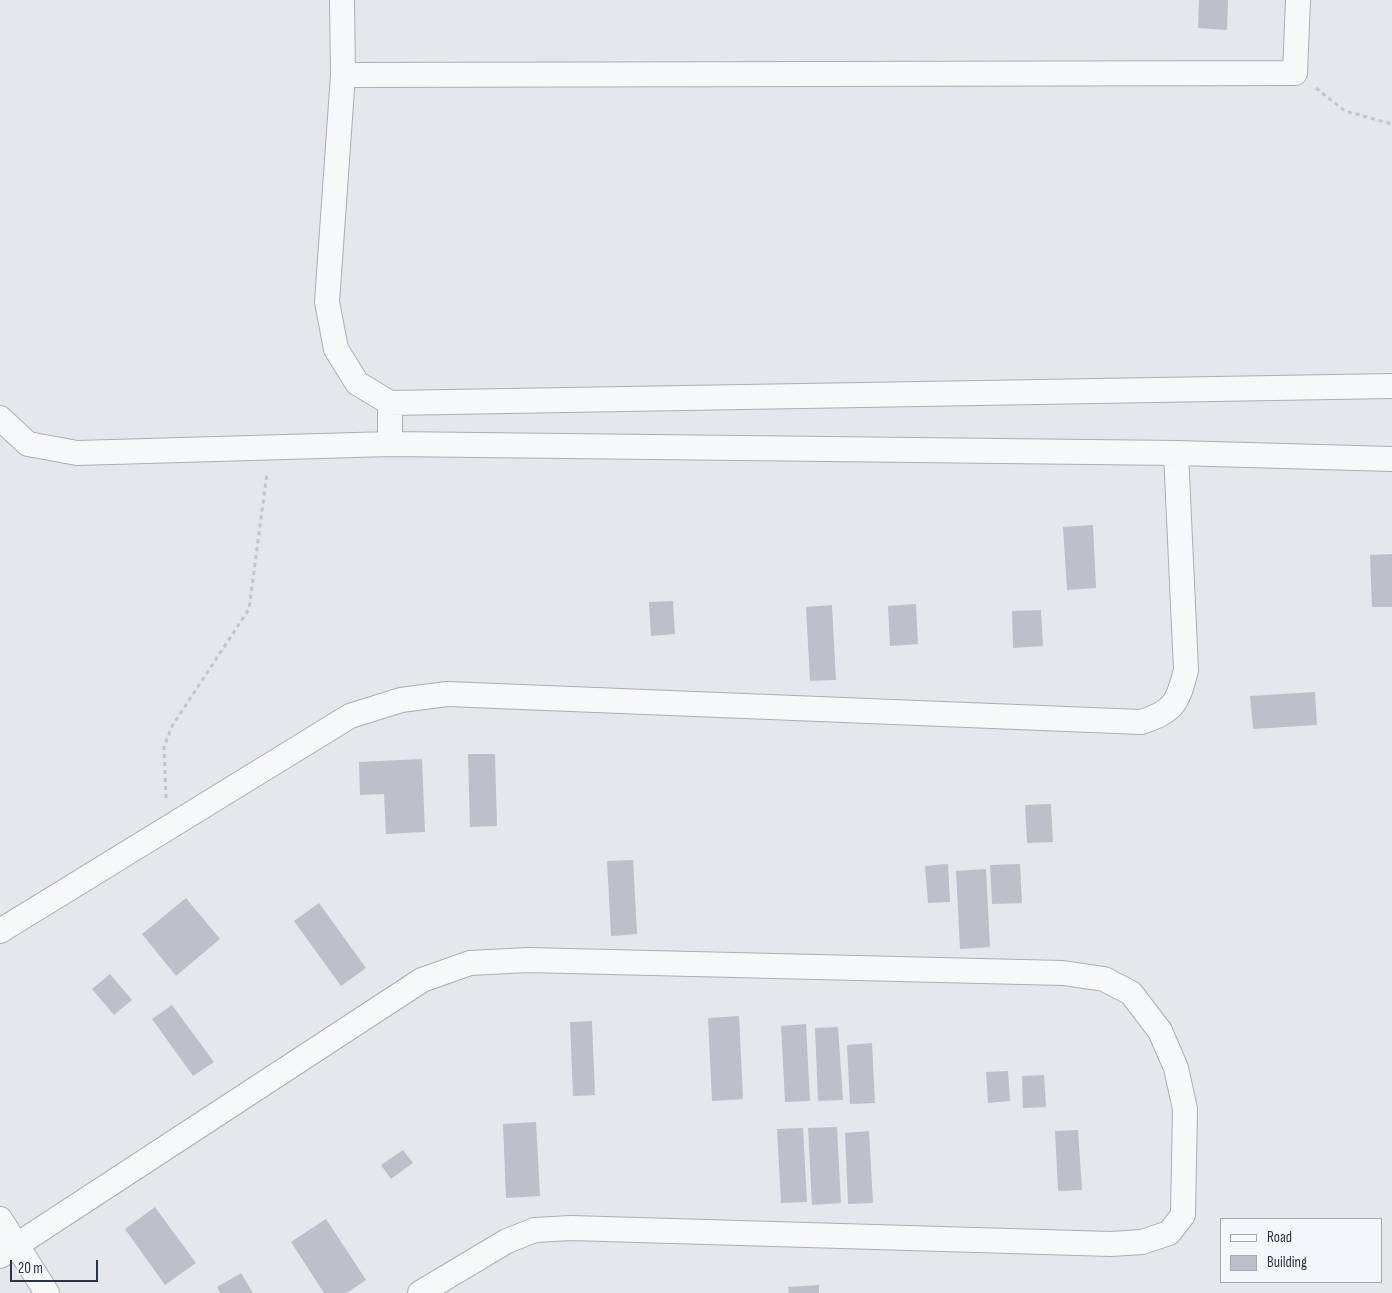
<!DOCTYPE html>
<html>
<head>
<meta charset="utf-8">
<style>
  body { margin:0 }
  #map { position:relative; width:1392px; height:1293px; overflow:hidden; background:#e4e7ec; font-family:"Sofia Sans Condensed",sans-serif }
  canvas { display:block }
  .legend { position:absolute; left:1220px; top:1218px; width:162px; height:65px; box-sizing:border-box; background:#f4f6f9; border:1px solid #a4a8b1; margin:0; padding:6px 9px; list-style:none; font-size:15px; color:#2b3445 }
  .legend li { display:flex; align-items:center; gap:10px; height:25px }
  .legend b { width:25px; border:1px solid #a4a8b1 }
  .scale { position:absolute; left:10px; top:1260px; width:88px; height:22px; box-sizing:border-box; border:2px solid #2b3445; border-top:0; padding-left:6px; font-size:15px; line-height:18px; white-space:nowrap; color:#2b3445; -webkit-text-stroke:4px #f4f6f9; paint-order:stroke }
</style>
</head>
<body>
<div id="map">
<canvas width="1392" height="1293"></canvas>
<ul class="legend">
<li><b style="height:6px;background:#f7f8fa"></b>Road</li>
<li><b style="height:14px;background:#bbc0ca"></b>Building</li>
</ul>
<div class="scale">20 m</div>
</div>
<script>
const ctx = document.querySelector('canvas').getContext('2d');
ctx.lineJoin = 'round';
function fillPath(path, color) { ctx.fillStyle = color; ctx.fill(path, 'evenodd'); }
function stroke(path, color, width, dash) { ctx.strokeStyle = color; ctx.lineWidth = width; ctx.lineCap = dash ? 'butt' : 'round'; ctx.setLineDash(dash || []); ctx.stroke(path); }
const building = new Path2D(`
  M 1199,0 L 1228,0 L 1227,30 L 1198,28 Z
  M 1093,525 L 1096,588 L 1067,590 L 1063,527 Z
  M 1392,554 L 1392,607 L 1372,607 L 1370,555 Z
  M 673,601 L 675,634 L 651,636 L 649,602 Z
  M 916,604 L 918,644 L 890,646 L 888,606 Z
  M 832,605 L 836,680 L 810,681 L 806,607 Z
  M 1041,610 L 1043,646 L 1013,648 L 1012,611 Z
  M 1315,692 L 1317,725 L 1253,729 L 1250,696 Z
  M 468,754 L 495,754 L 497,826 L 470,827 Z
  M 422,759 L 425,832 L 386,834 L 384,794 L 360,795 L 359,762 Z
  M 1051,804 L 1053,842 L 1027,843 L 1025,805 Z
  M 633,860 L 637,934 L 611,936 L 607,861 Z
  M 948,864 L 950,902 L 928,903 L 925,866 Z
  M 1020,864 L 1022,903 L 992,904 L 990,865 Z
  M 986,869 L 990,947 L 960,949 L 956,871 Z
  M 186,898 L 220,939 L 176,976 L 142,934 Z
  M 319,903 L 366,968 L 341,986 L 294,921 Z
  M 110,974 L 132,1000 L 114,1015 L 92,989 Z
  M 172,1005 L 214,1062 L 193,1076 L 152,1019 Z
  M 739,1016 L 743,1099 L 712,1101 L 708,1018 Z
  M 592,1021 L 595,1095 L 573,1096 L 570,1022 Z
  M 806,1024 L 810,1101 L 785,1102 L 781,1026 Z
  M 838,1027 L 843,1100 L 818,1101 L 815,1028 Z
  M 872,1043 L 875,1103 L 850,1104 L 847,1045 Z
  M 1008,1071 L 1010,1101 L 988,1103 L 986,1072 Z
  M 1044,1075 L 1046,1107 L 1023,1108 L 1022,1076 Z
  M 536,1122 L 540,1196 L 506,1198 L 503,1124 Z
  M 837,1127 L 841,1203 L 812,1205 L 808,1128 Z
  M 803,1128 L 807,1202 L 781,1203 L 777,1129 Z
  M 1078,1130 L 1082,1190 L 1058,1191 L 1055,1131 Z
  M 869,1131 L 873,1203 L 848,1204 L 845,1133 Z
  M 403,1150 L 413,1163 L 391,1179 L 381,1165 Z
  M 155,1207 L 196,1263 L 165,1285 L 125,1229 Z
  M 326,1219 L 366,1280 L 347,1293 L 324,1293 L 291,1242 Z
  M 241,1273 L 253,1293 L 220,1293 L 217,1287 Z
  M 819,1285 L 819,1293 L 789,1293 L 788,1287 Z`);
const path = new Path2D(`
  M 1316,88 L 1345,111 L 1392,124
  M 166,798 L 164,747 L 172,726 L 249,609 L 267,473`);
const minor = new Path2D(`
  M 342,0 L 343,75 L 327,302 L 336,349 L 357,383 L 390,403 L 390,444
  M 343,75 L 1295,73 L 1298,0
  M 390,403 L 1392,386
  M 0,418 L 28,444 L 77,453 L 390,444 L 1176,453 L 1392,459
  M 0,931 L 350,716 L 401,700 L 447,694 L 1141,722 C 1174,712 1178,702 1186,670 L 1176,453
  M 0,1219 L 47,1293
  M 0,1256 L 422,980 L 470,963 L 528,960 L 1063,973 L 1104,979 L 1131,993 L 1160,1031 L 1176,1068 L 1185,1109 L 1183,1215 L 1169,1233 L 1142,1242 L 1111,1244 L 571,1228 L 535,1230 L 507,1241 L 420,1293`);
fillPath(building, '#bbc0ca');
stroke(minor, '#a9aeb7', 26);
stroke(path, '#c2c5cb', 3, [4, 4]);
stroke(minor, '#f7f8fa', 24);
</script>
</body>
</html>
